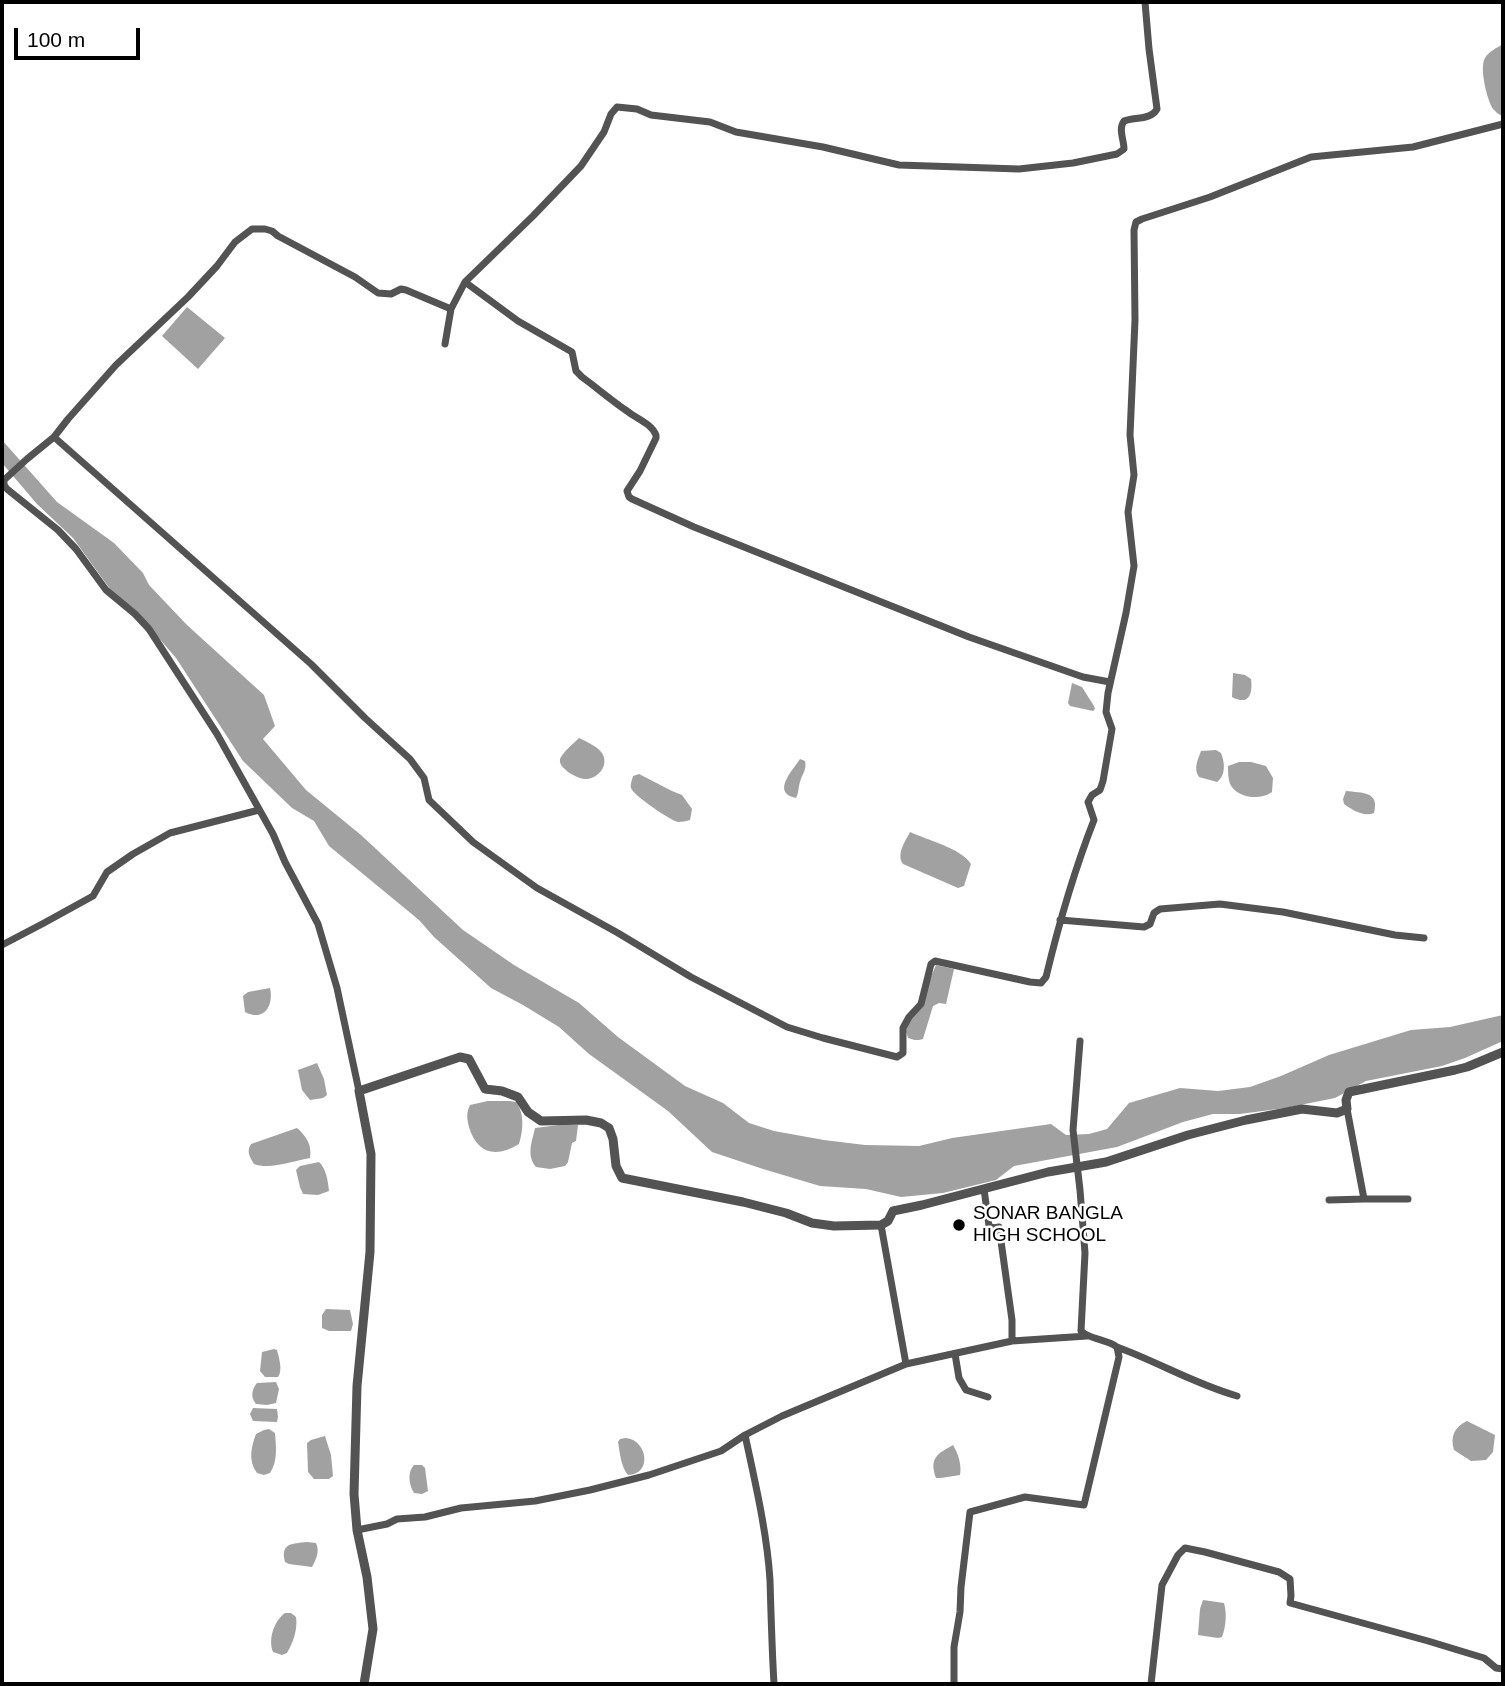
<!DOCTYPE html>
<html>
<head>
<meta charset="utf-8">
<style>
  body { margin:0 }
  #map { position:relative; width:1505px; height:1686px; overflow:hidden; background:#fff; font-family:Arial,sans-serif }
  canvas { display:block }
  .frame { position:absolute; inset:0; border:4px solid #000; pointer-events:none }
  .scale { position:absolute; left:14px; top:28px; width:126px; height:32px; box-sizing:border-box; border:4px solid #000; border-top:0; padding-left:9px; font-size:21px; line-height:24px; white-space:nowrap; color:#000; -webkit-text-stroke:5px #fff; paint-order:stroke }
</style>
</head>
<body>
<div id="map">
<canvas width="1505" height="1686"></canvas>
<div class="frame"></div>
<div class="scale">100 m</div>
</div>
<script>
const ctx = document.querySelector('canvas').getContext('2d');
ctx.lineJoin = 'round';
function fillPath(path, color) { ctx.fillStyle = color; ctx.fill(path, 'evenodd'); }
function stroke(path, color, width, dash) { ctx.strokeStyle = color; ctx.lineWidth = width; ctx.lineCap = dash ? 'butt' : 'round'; ctx.setLineDash(dash || []); ctx.stroke(path); }
function drawText(font, color, halo, rows, align = 'center') {
  ctx.font = font + ' Arial,sans-serif'; ctx.lineWidth = 5; ctx.setLineDash([]); ctx.textBaseline = 'middle'; ctx.strokeStyle = halo; ctx.fillStyle = color; for (const [text, x, y, turn = 0] of rows) {
    ctx.save(); ctx.translate(x, y); ctx.rotate((+turn || 0) * Math.PI / 180); ctx.textAlign = isNaN(turn) ? turn : align; if (halo) ctx.strokeText(text, 0, 0); ctx.fillText(text, 0, 0); ctx.restore();
  }
}
const water = new Path2D(`
  M 1503,44 L 1503,116 L 1502,116 C 1497,113 1497,113 1493,109 C 1487,100 1479,67 1485,58 C 1489,51 1497,48 1503,44 Z
  M 187,307 L 225,338 L 198,369 L 162,336 Z
  M 2,440 L 57,502 L 114,543 L 143,573 L 149,585 L 187,625 L 264,695 L 275,726 L 263,739 L 306,790 L 361,835 L 463,930 L 514,965 L 579,1003 L 618,1037 L 685,1086 L 723,1103 L 749,1123 L 774,1131 L 824,1140 L 865,1145 L 919,1146 L 952,1138 L 1051,1124 L 1066,1135 L 1089,1134 L 1107,1129 L 1129,1103 L 1180,1088 L 1218,1091 L 1250,1087 L 1281,1076 L 1329,1055 L 1411,1030 L 1450,1027 L 1503,1015 L 1503,1041 L 1465,1058 L 1442,1066 L 1366,1081 L 1335,1098 L 1285,1108 L 1240,1114 L 1213,1114 L 1183,1122 L 1117,1147 L 1014,1166 L 996,1180 L 943,1193 L 901,1197 L 866,1189 L 820,1186 L 763,1169 L 712,1152 L 668,1111 L 589,1054 L 559,1027 L 523,1005 L 491,988 L 434,937 L 419,920 L 329,846 L 314,821 L 292,808 L 243,761 L 176,658 L 133,608 L 125,603 L 110,589 L 73,538 L 37,504 L 2,463 Z
  M 1233,673 L 1245,675 L 1251,679 C 1253,694 1249,706 1232,697 Z
  M 1072,683 L 1082,687 L 1094,706 L 1095,709 L 1093,711 L 1070,706 L 1068,703 Z
  M 579,738 C 587,742 597,746 602,753 C 610,766 597,780 584,779 C 578,778 573,775 568,772 C 564,768 559,765 560,759 C 563,752 574,743 579,738 Z
  M 1216,750 L 1221,753 C 1225,763 1226,775 1217,782 L 1199,777 C 1193,768 1198,760 1201,751 Z
  M 800,759 L 805,761 C 807,770 802,774 800,782 C 798,788 799,793 796,798 C 771,793 792,771 800,759 Z
  M 1239,762 L 1251,762 L 1266,766 L 1273,778 L 1272,792 C 1260,801 1237,798 1230,784 C 1228,778 1228,772 1228,766 Z
  M 639,774 L 672,791 L 682,795 L 692,809 L 690,820 C 686,821 682,822 678,822 C 671,821 633,795 631,788 C 630,785 632,780 633,776 Z
  M 1346,791 C 1362,793 1380,791 1374,813 C 1364,817 1352,810 1344,804 L 1343,799 Z
  M 910,832 C 927,840 961,848 971,864 L 964,886 L 958,888 L 903,864 C 896,854 905,842 910,832 Z
  M 936,965 L 954,969 L 946,1004 L 939,1003 L 933,1006 L 923,1039 C 917,1041 914,1040 908,1038 L 906,1031 L 908,1023 L 915,1014 Z
  M 270,988 C 274,1006 264,1022 245,1012 L 243,996 L 248,992 Z
  M 317,1063 L 324,1079 L 327,1095 L 323,1098 L 310,1100 L 302,1090 L 298,1070 Z
  M 488,1101 L 509,1101 L 516,1102 C 525,1114 523,1131 519,1144 C 496,1158 477,1154 469,1127 C 467,1119 466,1113 470,1105 Z
  M 567,1124 L 578,1125 L 576,1141 L 572,1143 L 568,1162 L 565,1166 L 550,1169 L 536,1167 C 526,1155 532,1142 535,1128 Z
  M 297,1128 C 307,1137 312,1145 310,1158 C 293,1161 270,1170 254,1164 C 250,1157 246,1152 251,1144 Z
  M 319,1162 C 326,1168 328,1181 329,1191 L 318,1195 L 303,1194 L 300,1187 L 296,1170 L 300,1166 Z
  M 326,1309 L 350,1310 L 353,1324 L 351,1331 L 329,1331 L 322,1328 L 322,1315 Z
  M 274,1349 L 277,1350 C 279,1358 283,1370 278,1377 L 265,1377 L 260,1371 L 262,1352 Z
  M 276,1382 L 279,1389 L 276,1403 L 267,1405 L 256,1404 C 250,1397 252,1389 257,1383 Z
  M 253,1408 L 277,1409 L 278,1417 L 277,1422 L 253,1421 L 250,1414 Z
  M 1467,1421 L 1495,1435 L 1493,1452 L 1486,1460 L 1471,1461 L 1454,1450 C 1450,1437 1454,1427 1467,1421 Z
  M 269,1429 L 275,1433 C 276,1447 278,1461 270,1473 L 264,1475 L 257,1473 C 248,1461 251,1447 256,1434 L 264,1430 Z
  M 325,1436 L 331,1455 L 333,1476 L 329,1479 L 314,1479 L 308,1472 L 307,1443 L 311,1440 Z
  M 626,1438 C 647,1440 653,1474 628,1475 C 621,1467 620,1453 618,1442 L 620,1439 Z
  M 953,1445 C 958,1453 962,1465 960,1475 L 941,1478 L 936,1478 C 929,1458 937,1454 953,1445 Z
  M 414,1465 L 422,1465 L 425,1468 L 428,1491 L 422,1494 L 414,1493 C 409,1485 407,1472 414,1465 Z
  M 307,1542 L 316,1543 C 320,1552 316,1559 312,1567 L 289,1564 L 285,1562 C 280,1542 293,1544 307,1542 Z
  M 1203,1600 L 1224,1603 C 1227,1613 1226,1627 1222,1637 L 1218,1638 L 1198,1635 L 1200,1609 Z
  M 285,1613 L 291,1613 L 296,1617 C 298,1629 293,1643 287,1653 L 282,1655 L 273,1652 C 268,1639 274,1621 285,1613 Z`);
const minor = new Path2D(`
  M 465,282 L 518,321 L 572,352 L 576,371 L 582,377 C 597,388 611,400 627,411 C 637,419 651,423 656,435 L 656,438 L 640,471 L 627,491 L 629,497 L 632,499 L 694,527 L 969,637 L 1083,677 L 1110,682
  M 445,344 L 451,309
  M 54,437 L 311,664 L 365,718 L 410,759 L 424,778 L 429,800 L 473,842 L 537,888 L 618,933 L 691,977 L 787,1027 L 823,1038 L 897,1057 L 903,1053 L 903,1028 L 909,1017 L 921,1004 L 931,964 L 935,961 L 1030,982 L 1041,983 L 1046,977 C 1059,923 1074,871 1094,820 L 1088,802 L 1092,795 L 1100,790 L 1103,781 L 1112,729 L 1106,712 L 1108,693 L 1126,613 L 1134,566 L 1128,512 L 1134,475 L 1130,435 L 1135,320 L 1134,230 L 1136,222 L 1142,219 L 1210,197 L 1311,157 L 1413,147 L 1503,124
  M 1060,920 L 1144,927 L 1150,924 L 1154,913 L 1160,909 L 1220,904 L 1283,912 L 1395,935 L 1424,938
  M 2,945 L 44,923 L 93,896 L 107,872 L 133,854 L 170,833 L 259,810
  M 359,1091 L 337,988 L 318,924 L 285,862 L 273,834 L 217,734 L 149,629 L 135,614 L 106,590 L 76,549 L 58,530 L 7,489 L 4,485 L 4,480 L 27,459 L 54,437 L 68,419 L 116,365 L 188,297 L 217,266 L 235,242 L 252,229 L 265,229 L 272,231 L 278,236 L 355,277 L 378,293 L 391,294 L 401,289 L 406,290 L 451,309 L 465,282 L 533,216 L 581,166 L 604,132 L 611,114 L 617,107 L 637,109 L 651,115 L 710,122 L 736,132 L 823,147 L 899,165 L 1019,169 L 1073,163 L 1117,154 L 1124,149 C 1124,140 1118,129 1124,121 C 1135,117 1151,120 1157,109 L 1149,49 L 1145,2
  M 1364,1199 L 1408,1199
  M 1329,1200 L 1364,1199 L 1347,1109
  M 1012,1341 L 1087,1336
  M 1117,1347 C 1158,1362 1195,1384 1237,1396
  M 955,1354 L 959,1378 L 966,1390 L 988,1397
  M 906,1364 L 1012,1341 L 1012,1320 L 999,1227 L 993,1228 L 989,1226 L 984,1189
  M 357,1530 L 387,1524 L 397,1519 L 425,1517 L 461,1508 L 535,1501 L 590,1490 L 649,1475 L 721,1451 L 745,1435
  M 774,1684 C 772,1650 771,1615 770,1580 C 767,1532 755,1482 745,1435 L 782,1416 L 906,1364 L 881,1225
  M 954,1684 L 954,1647 L 960,1612 L 961,1587 L 970,1512 L 1025,1497 L 1084,1505 L 1119,1357 L 1117,1347 C 1106,1339 1091,1340 1081,1331 L 1085,1253 L 1080,1190 L 1073,1130 L 1080,1041
  M 1151,1684 L 1162,1585 L 1178,1555 L 1185,1548 L 1205,1552 L 1279,1572 L 1290,1579 L 1291,1596 L 1290,1603 L 1428,1641 L 1484,1658 L 1496,1668 L 1503,1669`);
const tertiary = new Path2D(`
  M 364,1684 L 373,1629 L 367,1577 L 357,1530 L 354,1494 L 357,1386 L 370,1252 L 371,1154 L 359,1091 L 460,1057 L 469,1059 L 485,1089 L 502,1091 L 518,1097 L 528,1112 L 541,1121 L 586,1120 L 601,1123 L 609,1128 L 613,1139 L 616,1166 L 622,1178 L 743,1202 L 786,1213 L 812,1223 L 834,1226 L 881,1225 L 888,1221 L 893,1211 L 922,1205 L 1048,1172 L 1106,1162 L 1188,1135 L 1246,1120 L 1302,1109 L 1337,1113 L 1347,1109 L 1346,1100 L 1349,1092 L 1455,1070 L 1467,1067 L 1503,1052`);
const markers = [
  [959,1225,7,"#000"]
];
const poiNames = [
  ["SONAR BANGLA",973,1214],
  ["HIGH SCHOOL",973,1236]
];
fillPath(water, '#a1a1a1');
stroke(minor, '#535353', 7);
stroke(tertiary, '#535353', 9);
for (const [x, y, r, color] of markers) { const dot = new Path2D(); dot.arc(x, y, r, 0, 2 * Math.PI); ctx.fillStyle = color; ctx.fill(dot); stroke(dot, '#fff', 2.5); }
drawText('19px', '#000', '#fff', poiNames, 'left');
</script>
</body>
</html>
